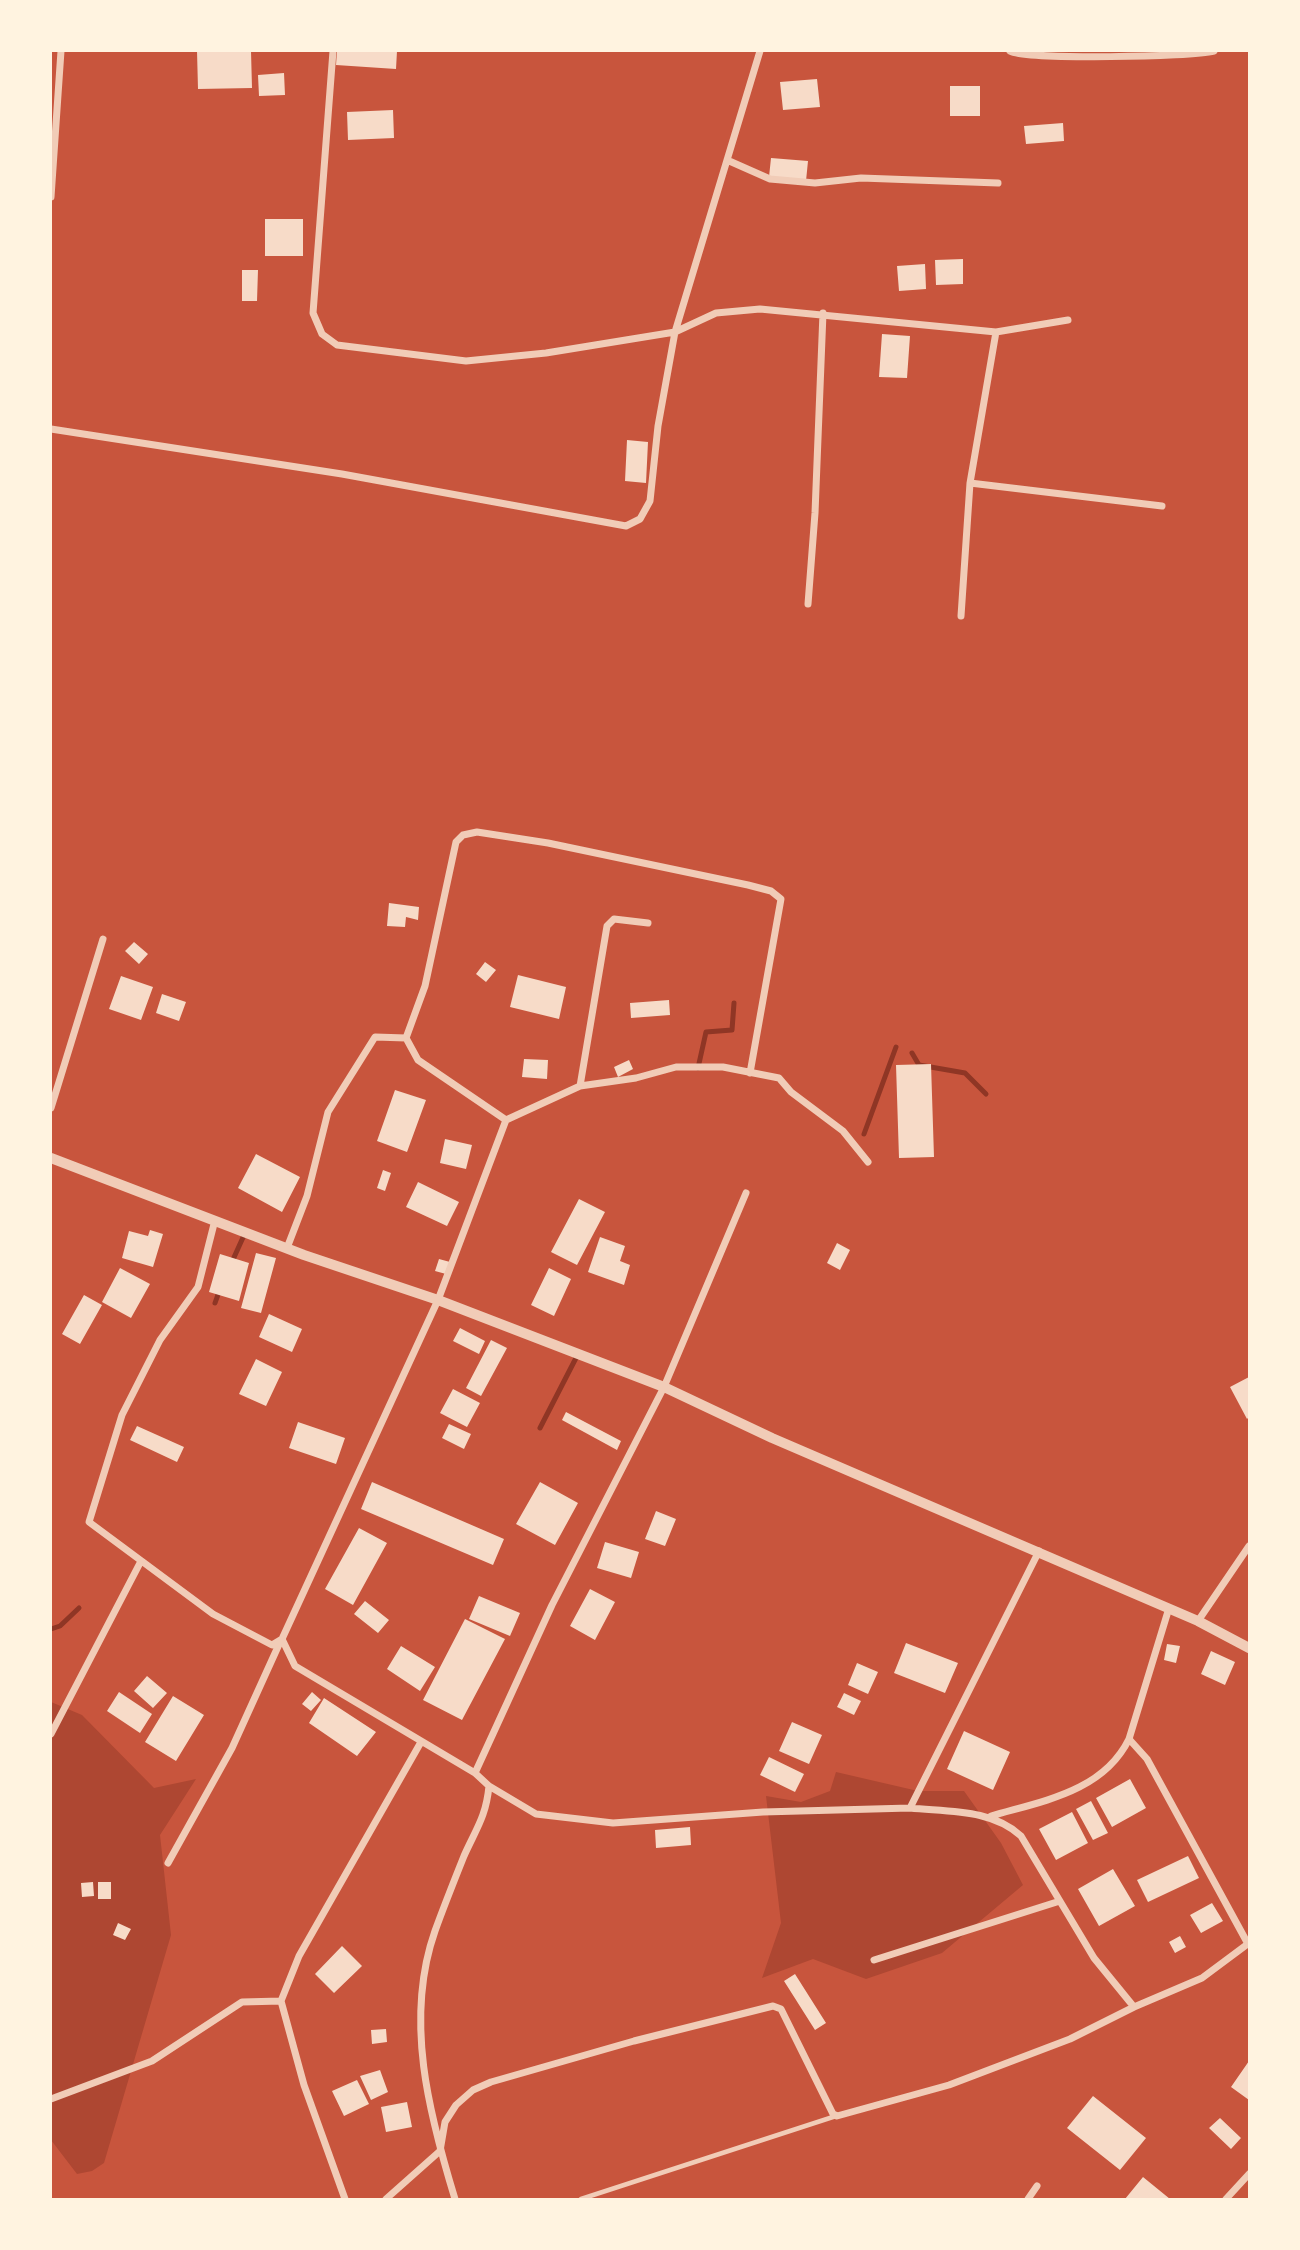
<!DOCTYPE html>
<html>
<head>
<meta charset="utf-8">
<style>
  body { margin:0 }
  #map { position:relative; width:1300px; height:2250px; overflow:hidden; background:#c8553d; font-family:Ubuntu,sans-serif }
  canvas { display:block }
  .frame { position:absolute; inset:0; border:52px solid #fff3e0; pointer-events:none }
</style>
</head>
<body>
<div id="map">
<canvas width="1300" height="2250"></canvas>
<div class="frame"></div>
</div>
<script>
const ctx = document.querySelector('canvas').getContext('2d');
ctx.lineJoin = 'round';
function fillPath(path, color) { ctx.fillStyle = color; ctx.fill(path, 'evenodd'); }
function stroke(path, color, width, dash) { ctx.strokeStyle = color; ctx.lineWidth = width; ctx.lineCap = dash ? 'butt' : 'round'; ctx.setLineDash(dash || []); ctx.stroke(path); }
const green = new Path2D(`
  M 51,1702 L 82,1715 L 154,1788 L 196,1779 L 160,1835 L 171,1935 L 104,2163 L 92,2171 L 77,2174 L 51,2140 Z
  M 836,1772 L 918,1791 L 964,1791 L 1001,1843 L 1023,1885 L 942,1953 L 866,1979 L 813,1959 L 762,1978 L 781,1923 L 766,1796 L 801,1802 L 830,1791 Z`);
const stream = new Path2D(`
  M 912,1053 L 919,1065 L 965,1073 L 986,1094
  M 698,1068 L 706,1032 L 732,1030 L 734,1003
  M 864,1134 L 896,1047
  M 231,1264 L 245,1233
  M 215,1303 L 220,1289
  M 540,1428 L 577,1356
  M 51,1629 L 60,1626 L 79,1608`);
const building = new Path2D(`
  M 197,51 L 251,51 L 252,88 L 198,89 Z
  M 337,51 L 397,51 L 396,69 L 336,65 Z
  M 284,73 L 285,95 L 259,96 L 258,75 Z
  M 817,79 L 820,107 L 783,110 L 780,82 Z
  M 950,86 L 980,86 L 980,116 L 950,116 Z
  M 393,110 L 394,138 L 348,140 L 347,112 Z
  M 1063,123 L 1064,141 L 1026,144 L 1024,126 Z
  M 771,158 L 808,161 L 806,181 L 769,177 Z
  M 265,219 L 303,219 L 303,256 L 265,256 Z
  M 963,259 L 963,284 L 936,285 L 935,260 Z
  M 925,264 L 926,289 L 899,291 L 897,266 Z
  M 242,270 L 258,270 L 257,301 L 242,301 Z
  M 882,334 L 910,336 L 907,378 L 879,377 Z
  M 627,440 L 648,442 L 646,483 L 625,481 Z
  M 389,903 L 419,907 L 418,920 L 406,917 L 405,927 L 387,926 Z
  M 134,942 L 148,954 L 139,964 L 125,951 Z
  M 485,962 L 496,970 L 486,982 L 476,974 Z
  M 518,975 L 566,987 L 559,1019 L 510,1007 Z
  M 121,976 L 153,987 L 141,1020 L 109,1009 Z
  M 162,994 L 186,1002 L 179,1021 L 156,1013 Z
  M 669,1000 L 670,1015 L 631,1018 L 630,1003 Z
  M 524,1059 L 548,1060 L 547,1079 L 522,1077 Z
  M 629,1060 L 633,1069 L 618,1077 L 614,1067 Z
  M 931,1064 L 934,1157 L 899,1158 L 896,1065 Z
  M 395,1090 L 426,1100 L 407,1152 L 377,1141 Z
  M 445,1139 L 472,1145 L 466,1169 L 440,1163 Z
  M 256,1154 L 300,1177 L 282,1212 L 238,1188 Z
  M 383,1170 L 391,1173 L 385,1191 L 377,1188 Z
  M 418,1182 L 459,1202 L 447,1226 L 406,1207 Z
  M 579,1199 L 605,1212 L 577,1265 L 551,1252 Z
  M 150,1230 L 163,1234 L 153,1267 L 122,1258 L 129,1231 L 148,1236 Z
  M 600,1237 L 625,1246 L 620,1261 L 630,1265 L 624,1285 L 588,1272 Z
  M 837,1243 L 850,1250 L 840,1270 L 827,1263 Z
  M 256,1253 L 276,1258 L 261,1313 L 241,1308 Z
  M 220,1254 L 249,1263 L 239,1301 L 209,1292 Z
  M 439,1259 L 450,1262 L 446,1274 L 435,1271 Z
  M 120,1268 L 150,1284 L 131,1318 L 102,1302 Z
  M 549,1268 L 571,1279 L 554,1316 L 531,1305 Z
  M 84,1295 L 102,1305 L 80,1344 L 62,1334 Z
  M 269,1314 L 302,1329 L 292,1352 L 259,1337 Z
  M 460,1328 L 485,1341 L 479,1354 L 453,1341 Z
  M 491,1340 L 507,1348 L 481,1396 L 466,1388 Z
  M 256,1359 L 282,1372 L 266,1406 L 239,1394 Z
  M 1249,1377 L 1249,1417 L 1247,1419 L 1230,1387 Z
  M 453,1389 L 480,1403 L 467,1427 L 440,1413 Z
  M 566,1412 L 621,1441 L 617,1450 L 562,1420 Z
  M 298,1422 L 345,1438 L 336,1464 L 289,1448 Z
  M 449,1424 L 471,1434 L 464,1449 L 442,1438 Z
  M 137,1426 L 184,1447 L 177,1462 L 130,1440 Z
  M 372,1482 L 504,1539 L 493,1565 L 361,1509 Z
  M 540,1482 L 578,1503 L 555,1545 L 516,1524 Z
  M 656,1511 L 676,1519 L 665,1546 L 645,1539 Z
  M 359,1528 L 387,1543 L 353,1605 L 325,1589 Z
  M 605,1542 L 639,1552 L 631,1578 L 597,1568 Z
  M 590,1589 L 615,1602 L 595,1640 L 570,1626 Z
  M 479,1596 L 520,1613 L 510,1636 L 469,1619 Z
  M 365,1601 L 389,1620 L 378,1633 L 354,1614 Z
  M 465,1619 L 505,1639 L 462,1720 L 423,1700 Z
  M 906,1643 L 958,1663 L 945,1693 L 894,1673 Z
  M 1167,1644 L 1180,1646 L 1176,1663 L 1164,1660 Z
  M 401,1646 L 435,1667 L 420,1691 L 387,1669 Z
  M 1211,1651 L 1235,1662 L 1225,1685 L 1201,1674 Z
  M 857,1663 L 878,1672 L 868,1694 L 848,1685 Z
  M 147,1676 L 167,1693 L 153,1708 L 134,1691 Z
  M 119,1692 L 152,1714 L 140,1733 L 107,1711 Z
  M 312,1692 L 321,1700 L 311,1711 L 302,1704 Z
  M 844,1693 L 861,1701 L 854,1715 L 837,1707 Z
  M 173,1696 L 204,1715 L 176,1761 L 145,1742 Z
  M 324,1698 L 376,1732 L 357,1756 L 309,1723 Z
  M 792,1722 L 822,1735 L 809,1764 L 779,1751 Z
  M 964,1731 L 1010,1752 L 993,1790 L 947,1769 Z
  M 769,1757 L 804,1774 L 795,1792 L 760,1775 Z
  M 1130,1779 L 1146,1808 L 1112,1827 L 1096,1798 Z
  M 1091,1801 L 1108,1833 L 1093,1840 L 1076,1809 Z
  M 1072,1812 L 1088,1843 L 1056,1860 L 1039,1829 Z
  M 690,1827 L 691,1845 L 656,1848 L 655,1830 Z
  M 1188,1856 L 1199,1878 L 1148,1902 L 1137,1880 Z
  M 1113,1869 L 1135,1906 L 1099,1926 L 1078,1889 Z
  M 93,1882 L 94,1896 L 82,1897 L 81,1883 Z
  M 98,1882 L 111,1882 L 111,1899 L 98,1899 Z
  M 1212,1903 L 1223,1921 L 1201,1933 L 1190,1915 Z
  M 118,1923 L 131,1929 L 125,1940 L 113,1935 Z
  M 1180,1936 L 1186,1947 L 1175,1953 L 1169,1942 Z
  M 342,1946 L 362,1966 L 334,1993 L 315,1974 Z
  M 795,1974 L 826,2023 L 815,2030 L 784,1981 Z
  M 386,2029 L 387,2042 L 372,2044 L 371,2030 Z
  M 1249,2061 L 1249,2100 L 1231,2087 Z
  M 380,2070 L 388,2092 L 371,2100 L 360,2076 Z
  M 357,2080 L 369,2104 L 344,2116 L 332,2091 Z
  M 1093,2096 L 1146,2138 L 1120,2170 L 1067,2128 Z
  M 407,2102 L 412,2127 L 386,2132 L 381,2107 Z
  M 1220,2118 L 1241,2138 L 1231,2149 L 1209,2128 Z
  M 1143,2177 L 1170,2199 L 1125,2199 Z`);
const service = new Path2D(`
  M 581,2199 L 836,2116`);
const minor = new Path2D(`
  M 333,51 L 313,313 L 322,334 L 337,345 L 466,361 L 546,353 L 675,332 L 716,313 L 760,309 L 996,332 L 1068,320
  M 1010,51 C 1028,60 1192,57 1214,51
  M 727,160 L 770,179 L 815,183 L 861,178 L 998,183
  M 51,197 L 61,51
  M 51,429 L 342,474 L 626,526 L 640,519 L 650,501 L 658,426 L 675,332 L 760,51
  M 970,483 L 1162,506
  M 808,604 L 815,513 L 823,313
  M 961,616 L 970,483 L 996,332
  M 406,1038 L 418,1060 L 506,1120
  M 580,1086 L 607,926 L 614,919 L 648,923
  M 51,1108 L 103,939
  M 215,1220 L 198,1287 L 160,1340 L 122,1415 L 89,1522 L 213,1614 L 272,1645 L 282,1639
  M 287,1248 L 307,1196 L 328,1112 L 375,1037 L 406,1038 L 425,986 L 456,842 L 463,835 L 477,832 L 548,843 L 748,885 L 771,891 L 781,899 L 750,1073
  M 1198,1621 L 1249,1546
  M 51,1734 L 141,1561
  M 1129,1739 L 1147,1759 L 1248,1944
  M 475,1773 L 552,1605 L 664,1387 L 746,1193
  M 489,1786 L 536,1814 L 613,1823 L 763,1812 L 910,1808 L 1039,1551
  M 910,1808 C 949,1812 992,1809 1021,1836 L 1094,1958 L 1134,2007
  M 991,1816 C 1042,1801 1103,1792 1129,1739 L 1169,1608
  M 168,1863 L 232,1748 L 281,1640
  M 874,1960 L 1060,1901
  M 51,2099 L 152,2061 L 242,2002 L 281,2001
  M 345,2199 L 304,2085 L 281,2001 L 299,1956 L 421,1742
  M 386,2199 L 440,2151 L 445,2122 L 456,2105 L 473,2090 L 491,2082 L 634,2041 L 773,2006 L 781,2009 L 833,2114 L 837,2116 L 949,2085 L 1070,2039 L 1134,2007 L 1202,1978 L 1249,1943
  M 455,2199 C 429,2114 404,2019 435,1931 C 444,1906 454,1881 464,1856 C 476,1829 486,1817 489,1786 L 475,1773 L 295,1666 L 282,1639 L 438,1300 L 506,1120 L 580,1086 L 636,1078 L 676,1067 L 723,1067 L 779,1078 L 791,1092 L 843,1131 L 868,1162
  M 1028,2199 L 1037,2186
  M 1226,2199 L 1249,2174`);
const tertiary = new Path2D(`
  M 51,1158 L 304,1255 L 438,1300 L 664,1387 L 772,1438 L 1198,1621 L 1249,1648`);
fillPath(green, '#ae4732');
stroke(stream, '#8f3625', 5);
fillPath(building, '#f7dbc8');
stroke(service, '#f1ccb7', 4.5);
stroke(minor, '#f1ccb7', 7);
stroke(tertiary, '#f1ccb7', 10);
</script>
</body>
</html>
